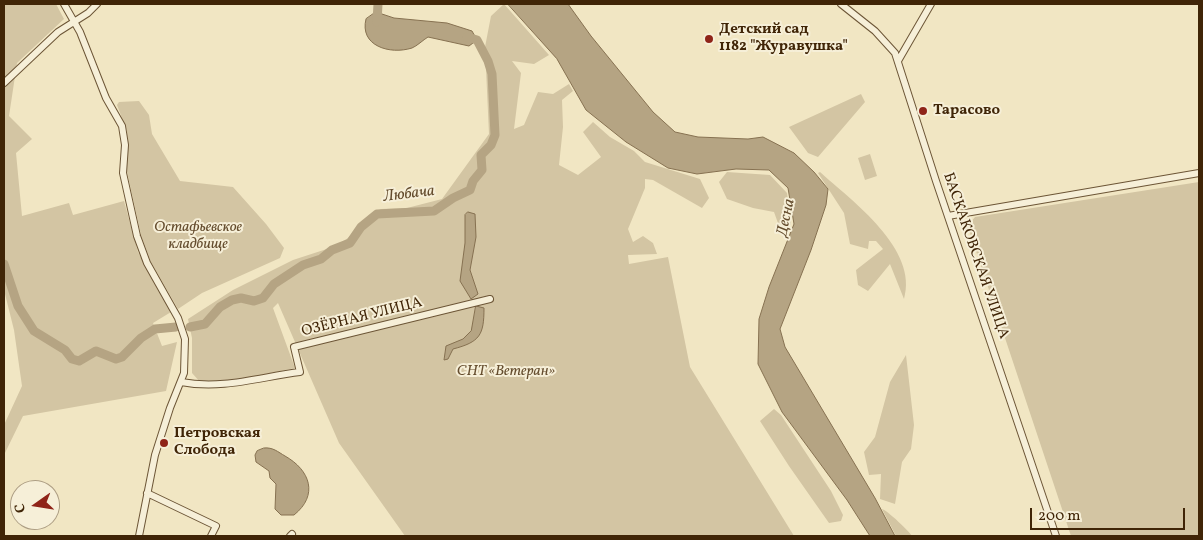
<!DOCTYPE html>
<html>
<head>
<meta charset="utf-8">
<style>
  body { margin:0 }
  #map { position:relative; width:1203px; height:540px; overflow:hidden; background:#f1e6c3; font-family:Vollkorn,serif }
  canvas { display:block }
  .frame { position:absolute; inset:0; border:5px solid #402507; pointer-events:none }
  .north { position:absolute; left:10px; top:480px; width:50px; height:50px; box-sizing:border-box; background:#f6efd8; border:1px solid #ad9e84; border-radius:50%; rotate:257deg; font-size:14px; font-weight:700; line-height:20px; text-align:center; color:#402507 }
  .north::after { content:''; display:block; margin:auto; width:18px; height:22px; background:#8f2418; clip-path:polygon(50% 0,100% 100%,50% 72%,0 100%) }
  .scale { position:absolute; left:1030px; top:508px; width:155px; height:22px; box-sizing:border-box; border:2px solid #402507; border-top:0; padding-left:6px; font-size:15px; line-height:18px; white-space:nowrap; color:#402507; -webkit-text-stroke:4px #f6efd8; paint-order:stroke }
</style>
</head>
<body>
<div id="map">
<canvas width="1203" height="540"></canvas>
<div class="frame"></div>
<div class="north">С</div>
<div class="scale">200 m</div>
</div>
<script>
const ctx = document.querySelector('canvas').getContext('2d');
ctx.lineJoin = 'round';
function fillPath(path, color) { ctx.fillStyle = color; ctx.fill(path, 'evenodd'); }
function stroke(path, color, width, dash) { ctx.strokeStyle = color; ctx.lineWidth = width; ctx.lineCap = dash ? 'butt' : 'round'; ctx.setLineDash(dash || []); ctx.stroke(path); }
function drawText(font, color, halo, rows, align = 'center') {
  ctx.font = font + ' Vollkorn,serif'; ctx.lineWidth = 4; ctx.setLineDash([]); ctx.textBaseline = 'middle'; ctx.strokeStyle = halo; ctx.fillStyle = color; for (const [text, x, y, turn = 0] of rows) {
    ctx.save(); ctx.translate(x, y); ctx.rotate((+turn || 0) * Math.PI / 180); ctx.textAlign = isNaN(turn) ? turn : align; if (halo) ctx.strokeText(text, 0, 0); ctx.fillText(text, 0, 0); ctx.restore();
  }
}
const green = new Path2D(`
  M 4,4 L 56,4 L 64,19 L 17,63 L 9,116 L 32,139 L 16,153 L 22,216 L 69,203 L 73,215 L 124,201 L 138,252 L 171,312 L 153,323 L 162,346 L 177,342 L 166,391 L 23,416 L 4,455 L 4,425 L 22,386 L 14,330 L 4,290 Z
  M 504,4 L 549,55 L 534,64 L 512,61 L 521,73 L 514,129 L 524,125 L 538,92 L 553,94 L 569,84 L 573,91 L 562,100 L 563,127 L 559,165 L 578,175 L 601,157 L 583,132 L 593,122 L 610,137 L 634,151 L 645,162 L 700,179 L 709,198 L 702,208 L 653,180 L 645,179 L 645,188 L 628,229 L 633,242 L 643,236 L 653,243 L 657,254 L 628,255 L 629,264 L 668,257 L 690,367 L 794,536 L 405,536 L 339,443 L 278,303 L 273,308 L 295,368 L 236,380 L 200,382 L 192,373 L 192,338 L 188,319 L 233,290 L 293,260 L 336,246 L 348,238 L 369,215 L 381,209 L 407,208 L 442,199 L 489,134 L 485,47 L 491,16 Z
  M 861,94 L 865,102 L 818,157 L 808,153 L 789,127 Z
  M 139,101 L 149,115 L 152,134 L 180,181 L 233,187 L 266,224 L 284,248 L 280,258 L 202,293 L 178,309 L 151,262 L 141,235 L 127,172 L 127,131 L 117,105 L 119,102 Z
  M 870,154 L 877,176 L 865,180 L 858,158 Z
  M 727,172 L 770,175 L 787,193 L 791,224 L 783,237 L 774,212 L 753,208 L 727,199 L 719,182 Z
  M 820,172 C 852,201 919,249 904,299 L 890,264 L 868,291 L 858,285 L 856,270 L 883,249 L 876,241 L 869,241 L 868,249 L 850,244 L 844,213 L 818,173 Z
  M 1199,182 L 1199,536 L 1071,536 L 969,230 L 970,223 L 975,217 Z
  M 906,355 L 914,425 L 911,449 L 902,462 L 895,504 L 880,499 L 881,474 L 869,475 L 864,452 L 875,437 L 890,382 Z
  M 774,409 L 781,415 L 831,491 L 843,515 L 841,521 L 829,523 L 789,466 L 760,421 Z
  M 882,509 C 887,510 910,532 912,536 L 896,536 Z`);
const water = new Path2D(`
  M 508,4 L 568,4 L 591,36 L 653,112 L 675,132 L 698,137 L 748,139 L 763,137 L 794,153 L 814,172 L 828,189 L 826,205 L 811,250 L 780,329 L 785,347 L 875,498 L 895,536 L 870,536 L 847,500 L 782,412 L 758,364 L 759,319 L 769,287 L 794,224 L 788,188 L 769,170 L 736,169 L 697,174 L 668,168 L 626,142 L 586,110 L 557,59 Z
  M 376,12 L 394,18 L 447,23 L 472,31 L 477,40 L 469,46 L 428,37 C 423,40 417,46 412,48 C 390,55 359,46 366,19 Z
  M 468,212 L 475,214 L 476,237 L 470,270 L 478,294 L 471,299 L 460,281 L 465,243 L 465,215 Z
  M 476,306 L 484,308 C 484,335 480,342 453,349 L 448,359 L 444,360 L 446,346 L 463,339 L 471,331 Z
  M 264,448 C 273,447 278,452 285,456 C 310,470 319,495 294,515 L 281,515 L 275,509 L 276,484 L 270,478 L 269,471 L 256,462 L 255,455 L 257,451 Z`);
const river = new Path2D(`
  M 377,22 L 378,4
  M 4,264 L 18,306 L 34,331 L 65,350 L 72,359 L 79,361 L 96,351 L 116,359 L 122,357 L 141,338 L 155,329 L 176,327
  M 190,327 L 205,324 L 220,307 L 232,300 L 241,298 L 254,301 L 263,298 L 274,284 L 303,265 L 321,259 L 332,250 L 350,243 L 361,227 L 377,214 L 434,211 L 453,198 L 470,190 L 473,181 L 482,170 L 481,155 L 491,145 L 495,135 L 492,74 L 488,61 L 477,40 L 467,37`);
const minor = new Path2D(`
  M 64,4 L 80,32 L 106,98 L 122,126 L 125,145 L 123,173 L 137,236 L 147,263 L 178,318 L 185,339 L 184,373 L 170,408 L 155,455 L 139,536
  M 841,4 L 875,31 L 895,53 L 936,181 L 1056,536
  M 898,61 L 931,4
  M 4,83 L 58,32 L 88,13 L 97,4
  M 948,216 L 1199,173
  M 181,382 C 222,390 260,377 300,372 L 294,347 L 490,299
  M 147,493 L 216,526 L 211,536
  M 290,536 L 292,534`);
const markers = [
  [709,39,5,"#8f2418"],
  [923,111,5,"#8f2418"],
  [164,443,5,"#8f2418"]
];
const poiNames = [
  ["Детский сад",719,30],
  ["1182 \"Журавушка\"",719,47],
  ["Тарасово",933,111],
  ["Петровская",174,434],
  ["Слобода",174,451]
];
const parkNames = [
  ["Остафьевское",198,228],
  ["кладбище",198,245],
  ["СНТ «Ветеран»",506,372]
];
const streetNames = [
  ["БАСКАКОВСКАЯ УЛИЦА",975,256,71],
  ["ОЗЁРНАЯ УЛИЦА",362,318,-14]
];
const waterNames = [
  ["Любача",409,195,-7],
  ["Десна",787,218,-78]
];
fillPath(green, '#d3c5a3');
fillPath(water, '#b5a483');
stroke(water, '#867151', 1);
stroke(river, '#b5a483', 9);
stroke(minor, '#6c5536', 8);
stroke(minor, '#f6efd8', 6);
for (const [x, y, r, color] of markers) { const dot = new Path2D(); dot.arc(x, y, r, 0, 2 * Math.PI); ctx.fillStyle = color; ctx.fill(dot); stroke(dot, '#f6efd8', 2); }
drawText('bold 15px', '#402507', '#f6efd8', poiNames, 'left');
drawText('italic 15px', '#654d2e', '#f6efd8', parkNames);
drawText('15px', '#402507', '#f6efd8', streetNames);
drawText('italic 16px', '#634b2c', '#f6efd8', waterNames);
</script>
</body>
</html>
